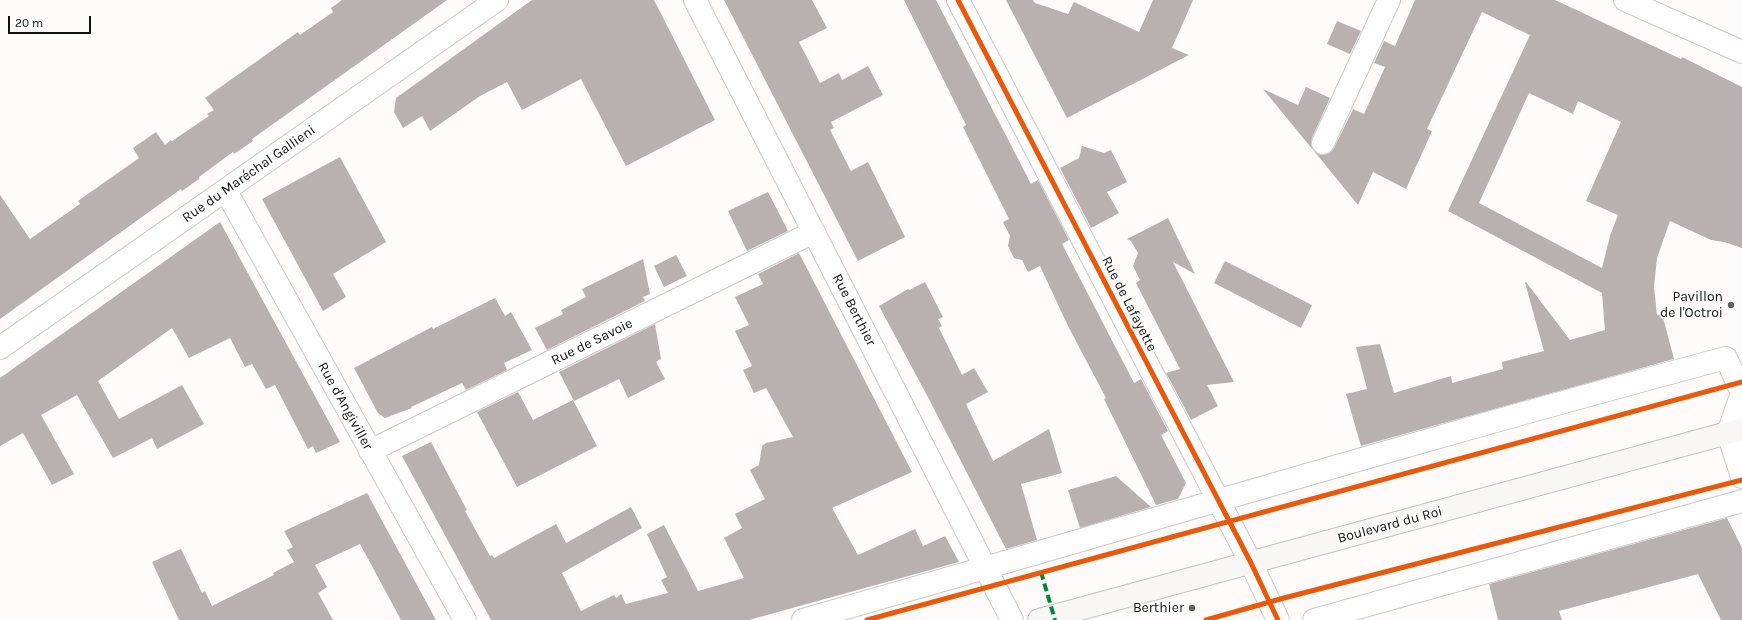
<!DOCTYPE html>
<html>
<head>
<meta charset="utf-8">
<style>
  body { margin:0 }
  #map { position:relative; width:1742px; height:620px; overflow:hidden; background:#fefbfa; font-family:Karla,sans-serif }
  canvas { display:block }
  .scale { position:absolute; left:8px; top:16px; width:83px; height:18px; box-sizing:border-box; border:2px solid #100e0e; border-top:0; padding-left:5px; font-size:12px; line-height:14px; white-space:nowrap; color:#100e0e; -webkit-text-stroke:3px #fff; paint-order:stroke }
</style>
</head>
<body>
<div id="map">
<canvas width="1742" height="620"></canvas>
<div class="scale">20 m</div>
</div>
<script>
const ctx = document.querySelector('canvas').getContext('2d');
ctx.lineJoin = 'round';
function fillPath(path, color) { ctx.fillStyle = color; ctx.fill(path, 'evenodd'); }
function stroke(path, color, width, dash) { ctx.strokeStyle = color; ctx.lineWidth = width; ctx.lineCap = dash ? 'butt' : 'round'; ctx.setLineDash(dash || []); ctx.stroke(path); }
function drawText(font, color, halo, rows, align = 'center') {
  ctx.font = font + ' Karla,sans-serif'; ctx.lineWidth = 3.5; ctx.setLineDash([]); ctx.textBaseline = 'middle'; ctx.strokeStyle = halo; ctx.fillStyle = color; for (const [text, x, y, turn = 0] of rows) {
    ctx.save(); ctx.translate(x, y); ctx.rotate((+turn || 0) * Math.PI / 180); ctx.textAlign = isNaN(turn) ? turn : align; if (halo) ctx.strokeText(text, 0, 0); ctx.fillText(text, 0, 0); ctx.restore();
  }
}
const building = new Path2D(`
  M 342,0 L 447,0 L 252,139 L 253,141 L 234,154 L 233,152 L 199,177 L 199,179 L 182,191 L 181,189 L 0,319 L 0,195 L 30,239 L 80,204 L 78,201 L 139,158 L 133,148 L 156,132 L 165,145 L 171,140 L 172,141 L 209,116 L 207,114 L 214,110 L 205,98 L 298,32 L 300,35 L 333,12 L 331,8 Z
  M 532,0 L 654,0 L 715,120 L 626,166 L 581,79 L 522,110 L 507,82 L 480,96 L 430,131 L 422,116 L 403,128 L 394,112 L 396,98 Z
  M 724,0 L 812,0 L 827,28 L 799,42 L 820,83 L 839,73 L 842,80 L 868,66 L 883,95 L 831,122 L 834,128 L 830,130 L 851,171 L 868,162 L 905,237 L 858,261 Z
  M 904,0 L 936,0 L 1031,184 L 1038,180 L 1069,240 L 1062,244 L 1103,323 L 1134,383 L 1141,379 L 1168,431 L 1161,435 L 1186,483 L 1178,499 L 1156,505 L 1104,399 L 1106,398 L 1068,326 L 1040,266 L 1028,272 L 1022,260 L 1014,258 L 1008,246 L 1010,236 L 1003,222 L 1009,219 L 963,127 L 966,125 Z
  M 1006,0 L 1033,0 L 1035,3 L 1068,14 L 1074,2 L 1139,32 L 1153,0 L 1193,0 L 1172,48 L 1189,55 L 1067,118 Z
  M 1415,0 L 1555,0 L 1681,59 L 1682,57 L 1742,87 L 1742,248 L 1724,242 L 1711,240 L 1670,221 L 1657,258 L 1654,287 L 1657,315 L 1662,314 L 1674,359 L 1361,446 L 1346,394 L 1367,389 L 1356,347 L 1380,344 L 1394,393 L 1451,376 L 1452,383 L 1503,369 L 1502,362 L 1544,351 L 1525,283 L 1526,282 L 1570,340 L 1605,330 L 1602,293 L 1448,211 L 1530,35 L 1482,12 L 1427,129 L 1432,131 L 1406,189 L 1373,172 L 1358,205 L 1314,151 L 1318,154 L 1324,155 L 1330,153 L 1334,148 L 1353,109 L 1364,114 L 1385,67 L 1374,63 L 1384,41 L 1395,46 ZM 1529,93 L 1573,114 L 1578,101 L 1621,122 L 1586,201 L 1618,215 L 1610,236 L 1602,268 L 1479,203 Z
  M 1337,21 L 1361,31 L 1350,54 L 1327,44 Z
  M 1306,87 L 1330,98 L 1312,138 L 1311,144 L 1313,150 L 1263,89 L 1298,105 Z
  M 1082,146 L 1104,153 L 1111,150 L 1127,182 L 1107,192 L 1119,213 L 1091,228 L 1060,168 L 1079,158 Z
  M 340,157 L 386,242 L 333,274 L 346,297 L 323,311 L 262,199 Z
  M 768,192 L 788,231 L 747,251 L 728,211 Z
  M 1168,218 L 1195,274 L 1173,262 L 1234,382 L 1207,385 L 1218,406 L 1191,420 L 1166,373 L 1180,369 L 1136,283 L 1140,280 L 1133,266 L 1138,253 L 1131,241 L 1127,239 Z
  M 220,222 L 340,442 L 316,453 L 313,446 L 308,449 L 275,385 L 266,389 L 252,364 L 245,367 L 230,338 L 189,358 L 172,328 L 98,381 L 119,419 L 182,385 L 204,424 L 157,449 L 152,438 L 113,458 L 77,395 L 41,415 L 74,474 L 52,485 L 23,433 L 0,446 L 0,378 Z
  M 799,253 L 912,472 L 832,508 L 858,555 L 915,529 L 923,546 L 945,536 L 959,562 L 749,620 L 491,620 L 402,456 L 431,442 L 462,501 L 467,510 L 465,511 L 490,556 L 492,555 L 494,558 L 556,524 L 566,543 L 631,507 L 642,528 L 562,573 L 581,611 L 614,595 L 616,598 L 621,594 L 626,604 L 668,593 L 661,580 L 667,577 L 647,534 L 664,525 L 698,591 L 744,578 L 724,538 L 742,528 L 735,514 L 765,499 L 750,470 L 759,465 L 762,446 L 766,443 L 793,437 L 766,388 L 754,393 L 743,370 L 752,366 L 735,331 L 749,325 L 735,297 L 763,284 L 758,274 Z
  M 676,255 L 687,276 L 664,287 L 654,266 Z
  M 643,259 L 650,294 L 643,297 L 645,301 L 547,350 L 535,328 L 563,314 L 561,310 L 586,297 L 582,289 Z
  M 1225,261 L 1312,305 L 1301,328 L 1214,283 Z
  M 925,282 L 943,317 L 938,319 L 942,326 L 939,328 L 962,375 L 974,368 L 988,392 L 966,404 L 993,461 L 1049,429 L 1062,473 L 1021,484 L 1037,540 L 1006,549 L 930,401 L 879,306 L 908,289 L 909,290 Z
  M 495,298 L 505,316 L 511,312 L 532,350 L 504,363 L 507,370 L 466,390 L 462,383 L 411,407 L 412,408 L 385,418 L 378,413 L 354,368 L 432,327 L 433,329 Z
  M 655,324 L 661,359 L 656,362 L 665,379 L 628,398 L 619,379 L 574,401 L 559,372 Z
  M 518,392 L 533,420 L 573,400 L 597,446 L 517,487 L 477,412 Z
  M 1116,476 L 1151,507 L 1080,528 L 1068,490 Z
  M 367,493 L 436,620 L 401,620 L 360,544 L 315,565 L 327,587 L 318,593 L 333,620 L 179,620 L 152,562 L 181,549 L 202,593 L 205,591 L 212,606 L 274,575 L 273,573 L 294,562 L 287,550 L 293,547 L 284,531 Z
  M 1727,518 L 1742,548 L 1742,620 L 1721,620 L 1698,574 L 1559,611 L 1562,620 L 1498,620 L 1489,584 Z`);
const minor = new Path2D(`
  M 695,0 L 1012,620
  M 958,0 L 1251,563 L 1278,620
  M 1625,0 L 1742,52
  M 1323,143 L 1389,0
  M 226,191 L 465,620
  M 0,348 L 497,0
  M 370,451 L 814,232
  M 803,620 C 1111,533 1417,440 1726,358 L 1742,393 L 1728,433 L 1742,477
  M 1314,620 L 1742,501`);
const major = new Path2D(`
  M 1039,620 L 1742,429`);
const quiet = new Path2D(`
  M 1041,572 L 1055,620`);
const cycleway = new Path2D(`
  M 958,0 L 1251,563 L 1278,620
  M 867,620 L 1742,382
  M 1206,620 L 1284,598 L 1742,480`);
const markers = [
  [1731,305,4,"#636161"],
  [1192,608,4,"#636161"]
];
const streetNames = [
  ["Rue du Maréchal Gallieni",249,174,-35],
  ["Rue de Lafayette",1129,304,63],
  ["Rue Berthier",854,310,63],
  ["Rue de Savoie",592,342,-26],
  ["Rue d'Angiviller",345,406,61],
  ["Boulevard du Roi",1390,525,-15]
];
const poiNames = [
  ["Pavillon",1723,297],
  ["de l'Octroi",1723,313],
  ["Berthier",1184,608]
];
fillPath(building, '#b9b1b0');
stroke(minor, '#cccaca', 24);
stroke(major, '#c7c0bf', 24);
stroke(minor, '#fffefe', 22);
stroke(major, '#f9f6f6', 22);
stroke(quiet, '#00873e', 4, [8, 4]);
stroke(cycleway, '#e8590c', 5);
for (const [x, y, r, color] of markers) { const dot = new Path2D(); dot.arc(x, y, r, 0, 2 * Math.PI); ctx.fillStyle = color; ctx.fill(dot); stroke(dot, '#fff', 1.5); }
drawText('14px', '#100e0e', '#fff', streetNames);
drawText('14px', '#100e0e', '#fff', poiNames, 'right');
</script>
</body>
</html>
